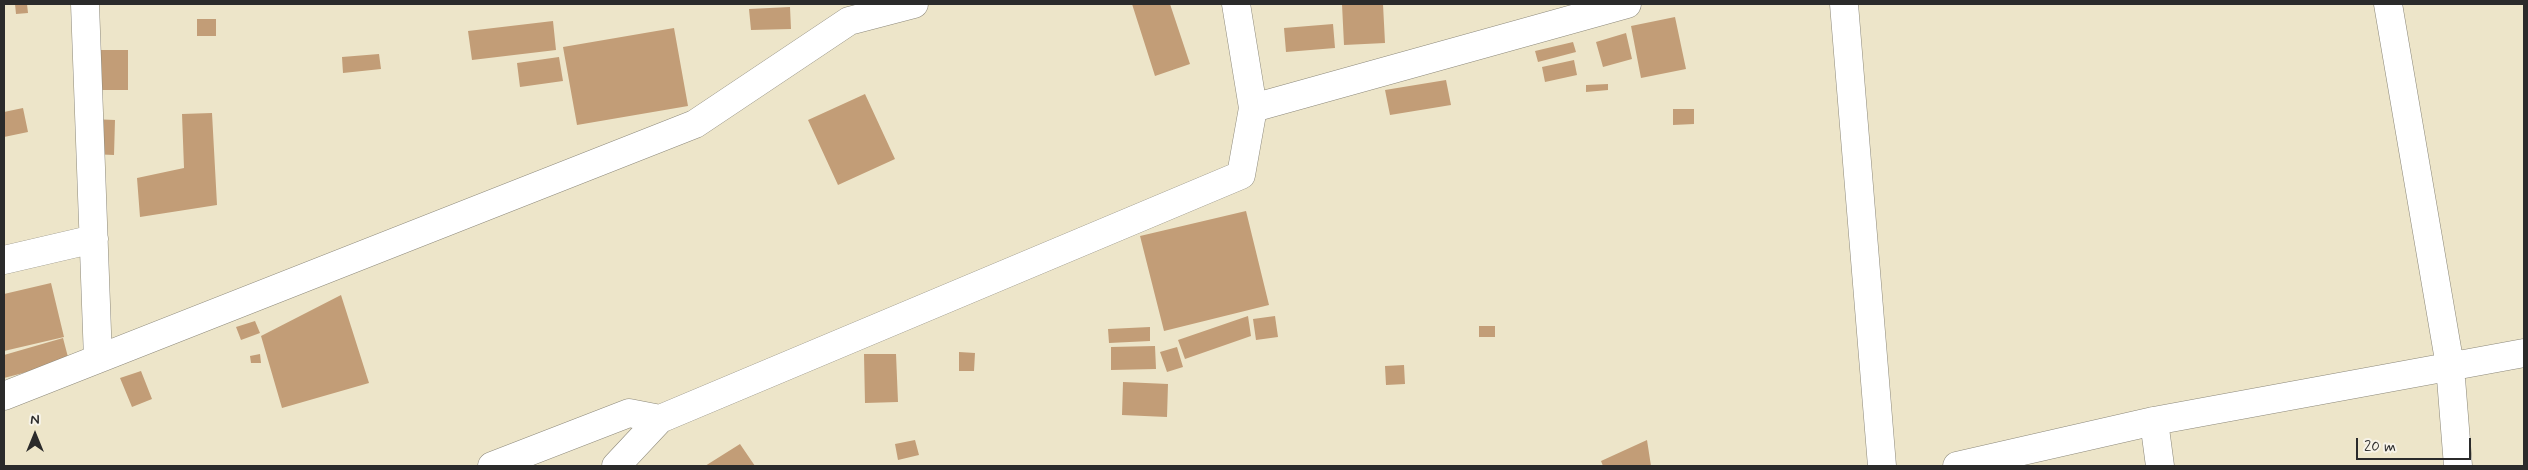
<!DOCTYPE html>
<html>
<head>
<meta charset="utf-8">
<style>
  body { margin:0 }
  #map { position:relative; width:2528px; height:470px; overflow:hidden; background:#ede5c9; font-family:Mynerve,sans-serif }
  canvas { display:block }
  .frame { position:absolute; inset:0; border:5px solid #2b2b2b; pointer-events:none }
  .north { position:absolute; left:10px; top:410px; width:50px; height:50px; -webkit-text-stroke:4px #f7f3e8; paint-order:stroke; rotate:0deg; font-size:14px; font-weight:700; line-height:20px; text-align:center; color:#2b2b2b }
  .north::after { content:''; display:block; margin:auto; width:18px; height:22px; background:#2b2b2b; clip-path:polygon(50% 0,100% 100%,50% 72%,0 100%) }
  .scale { position:absolute; left:2356px; top:438px; width:115px; height:22px; box-sizing:border-box; border:2px solid #2b2b2b; border-top:0; padding-left:6px; font-size:15px; line-height:18px; white-space:nowrap; color:#2b2b2b; -webkit-text-stroke:4px #f7f3e8; paint-order:stroke }
</style>
</head>
<body>
<div id="map">
<canvas width="2528" height="470"></canvas>
<div class="frame"></div>
<div class="north">N</div>
<div class="scale">20 m</div>
</div>
<script>
const ctx = document.querySelector('canvas').getContext('2d');
ctx.lineJoin = 'round';
function fillPath(path, color) { ctx.fillStyle = color; ctx.fill(path, 'evenodd'); }
function stroke(path, color, width, dash) { ctx.strokeStyle = color; ctx.lineWidth = width; ctx.lineCap = dash ? 'butt' : 'round'; ctx.setLineDash(dash || []); ctx.stroke(path); }
const building = new Path2D(`
  M 15,4 L 27,4 L 28,13 L 16,14 Z
  M 1132,4 L 1170,4 L 1190,64 L 1155,76 Z
  M 1342,4 L 1383,4 L 1385,43 L 1344,45 Z
  M 790,7 L 791,29 L 751,30 L 749,9 Z
  M 1675,17 L 1686,69 L 1641,78 L 1631,26 Z
  M 197,19 L 216,19 L 216,36 L 197,36 Z
  M 553,21 L 556,50 L 472,60 L 468,31 Z
  M 1333,24 L 1335,48 L 1286,52 L 1284,28 Z
  M 674,28 L 688,106 L 577,125 L 563,47 Z
  M 1626,33 L 1632,59 L 1603,67 L 1596,42 Z
  M 1573,42 L 1576,52 L 1538,62 L 1535,51 Z
  M 91,50 L 128,50 L 128,90 L 91,90 Z
  M 379,54 L 381,69 L 343,73 L 342,57 Z
  M 559,57 L 563,81 L 520,87 L 517,63 Z
  M 1574,60 L 1577,75 L 1545,82 L 1542,67 Z
  M 1446,80 L 1451,105 L 1390,115 L 1385,90 Z
  M 1608,84 L 1608,90 L 1586,92 L 1586,85 Z
  M 865,94 L 895,159 L 838,185 L 808,120 Z
  M 23,108 L 28,132 L 4,137 L 4,112 Z
  M 1673,109 L 1694,109 L 1694,124 L 1673,125 Z
  M 212,113 L 217,205 L 140,217 L 137,178 L 184,168 L 182,114 Z
  M 91,119 L 115,120 L 114,155 L 90,154 Z
  M 1246,211 L 1269,305 L 1164,331 L 1140,236 Z
  M 51,283 L 64,337 L 4,351 L 4,294 Z
  M 341,295 L 369,383 L 282,408 L 261,336 Z
  M 1248,316 L 1251,336 L 1185,359 L 1178,340 Z
  M 1275,316 L 1278,337 L 1256,340 L 1253,319 Z
  M 255,321 L 260,333 L 241,340 L 236,327 Z
  M 1479,326 L 1495,326 L 1495,337 L 1479,337 Z
  M 1150,327 L 1150,341 L 1109,343 L 1108,329 Z
  M 63,338 L 69,361 L 4,378 L 4,355 Z
  M 1155,346 L 1156,369 L 1111,370 L 1111,347 Z
  M 1177,347 L 1183,367 L 1167,372 L 1160,352 Z
  M 959,352 L 975,353 L 974,371 L 959,371 Z
  M 260,354 L 261,363 L 251,363 L 250,356 Z
  M 864,354 L 896,354 L 898,402 L 865,403 Z
  M 1404,365 L 1405,384 L 1386,385 L 1385,366 Z
  M 141,371 L 152,399 L 132,407 L 120,378 Z
  M 1123,382 L 1168,384 L 1167,417 L 1122,415 Z
  M 915,440 L 919,455 L 898,460 L 895,444 Z
  M 1647,440 L 1651,466 L 1603,466 L 1601,461 Z
  M 740,444 L 755,466 L 705,466 Z`);
const minor = new Path2D(`
  M 85,4 L 98,359
  M 1236,4 L 1253,108
  M 1844,4 L 1882,466
  M 2388,4 L 2450,366 L 2458,466
  M 4,260 L 94,239
  M 4,396 L 695,124 L 849,21 L 914,4
  M 2154,421 L 2160,466
  M 492,466 L 629,413 L 660,419
  M 616,466 L 660,419 L 1241,175 L 1253,108 L 1627,4
  M 1957,466 L 2154,421 L 2524,353`);
fillPath(building, '#c29d77');
stroke(minor, '#8c887a', 29);
stroke(minor, '#fff', 28);
</script>
</body>
</html>
